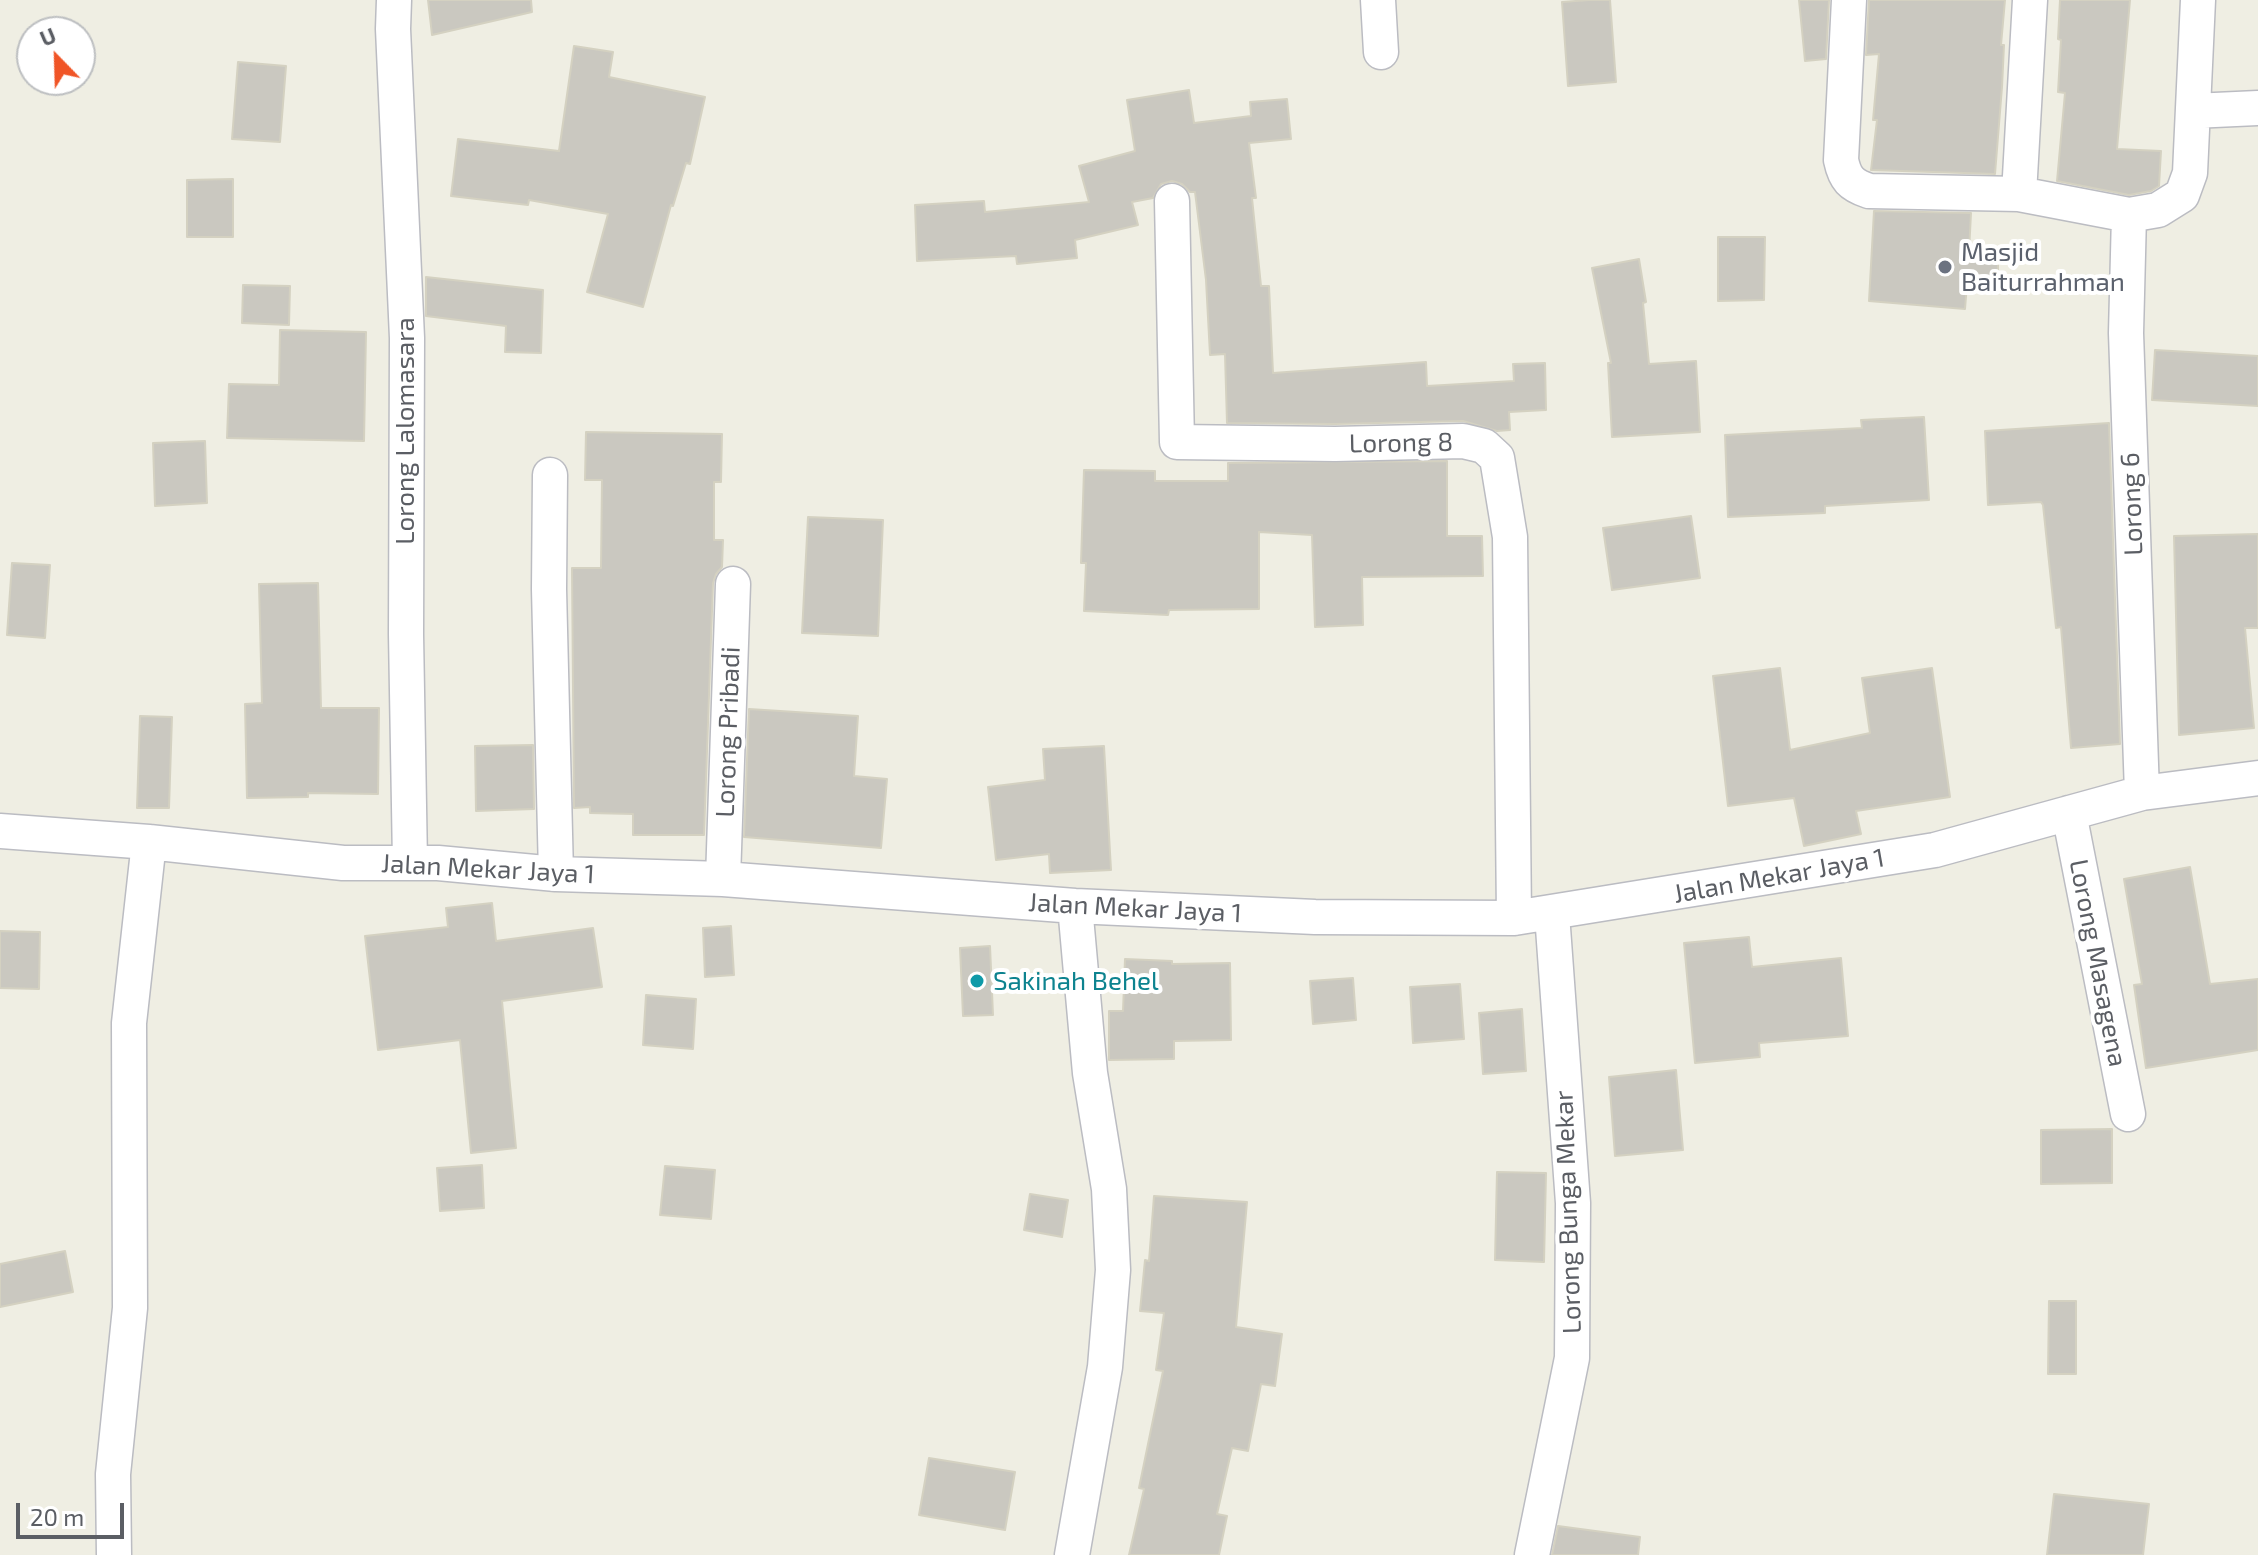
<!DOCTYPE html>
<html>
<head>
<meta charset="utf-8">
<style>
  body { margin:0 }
  #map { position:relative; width:2258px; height:1555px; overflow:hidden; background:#efeee3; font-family:"Exo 2",sans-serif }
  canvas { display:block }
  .north { position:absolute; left:16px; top:16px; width:80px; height:80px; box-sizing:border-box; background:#fff; border:2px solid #bdbfc1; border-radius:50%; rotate:337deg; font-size:22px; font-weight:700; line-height:32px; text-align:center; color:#5b5e64 }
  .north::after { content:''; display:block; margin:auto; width:28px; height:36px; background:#f05527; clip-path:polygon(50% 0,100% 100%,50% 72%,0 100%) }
  .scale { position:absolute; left:16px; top:1503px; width:108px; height:36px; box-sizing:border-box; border:4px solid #5b5e64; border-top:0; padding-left:10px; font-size:24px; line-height:28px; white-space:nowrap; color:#5b5e64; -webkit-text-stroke:6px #fff; paint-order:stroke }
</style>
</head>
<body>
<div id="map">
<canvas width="2258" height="1555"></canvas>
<div class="north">U</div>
<div class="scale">20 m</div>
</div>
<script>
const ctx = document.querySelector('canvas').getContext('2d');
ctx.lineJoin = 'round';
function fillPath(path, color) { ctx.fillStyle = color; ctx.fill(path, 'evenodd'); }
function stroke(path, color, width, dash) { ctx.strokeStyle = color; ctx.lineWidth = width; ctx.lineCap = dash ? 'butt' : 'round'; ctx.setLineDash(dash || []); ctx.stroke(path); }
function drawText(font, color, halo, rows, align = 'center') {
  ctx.font = font + ' "Exo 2",sans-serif'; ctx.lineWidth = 8; ctx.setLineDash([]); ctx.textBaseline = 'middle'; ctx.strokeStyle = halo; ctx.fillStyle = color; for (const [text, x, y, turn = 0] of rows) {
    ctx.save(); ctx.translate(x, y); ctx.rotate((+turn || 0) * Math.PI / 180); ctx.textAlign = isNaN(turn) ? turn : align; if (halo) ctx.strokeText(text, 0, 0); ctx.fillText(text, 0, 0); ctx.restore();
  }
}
const building = new Path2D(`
  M 428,0 L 531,0 L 532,12 L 432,35 Z
  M 1589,0 L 1610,0 L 1616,82 L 1568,86 L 1562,2 Z
  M 1799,0 L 1829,0 L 1826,59 L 1805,61 Z
  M 1869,0 L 2005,0 L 2001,45 L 2004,45 L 2002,87 L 1995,174 L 1871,170 L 1877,120 L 1873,120 L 1879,54 L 1866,55 Z
  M 2060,0 L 2130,0 L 2117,149 L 2161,151 L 2159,186 L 2151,191 L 2129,195 L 2057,181 L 2065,93 L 2058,92 L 2061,40 L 2058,39 Z
  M 574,46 L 613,52 L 609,77 L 705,97 L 690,164 L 686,163 L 673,206 L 671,205 L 643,307 L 587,292 L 608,214 L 529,200 L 528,205 L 451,196 L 458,139 L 559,151 Z
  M 238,62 L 286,66 L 280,142 L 232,139 Z
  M 1189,90 L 1194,123 L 1251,116 L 1250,102 L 1287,99 L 1291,139 L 1249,143 L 1256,198 L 1252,198 L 1261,286 L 1269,286 L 1273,373 L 1426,362 L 1427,386 L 1514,381 L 1513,364 L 1545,363 L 1546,410 L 1509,412 L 1510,430 L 1497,431 L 1463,421 L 1335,424 L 1227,423 L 1225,354 L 1210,355 L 1206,280 L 1195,192 L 1190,192 L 1182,184 L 1172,181 L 1161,184 L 1153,198 L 1132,202 L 1138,225 L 1075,240 L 1077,258 L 1017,264 L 1016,256 L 917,261 L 915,205 L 984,201 L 985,212 L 1089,202 L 1079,166 L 1135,151 L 1127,100 Z
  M 233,179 L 233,237 L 187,237 L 187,180 Z
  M 1874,211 L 1971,213 L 1969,252 L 1998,252 L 1998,284 L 1967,284 L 1965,309 L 1869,301 Z
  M 1718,237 L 1765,237 L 1764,300 L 1718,301 Z
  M 1639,259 L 1646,302 L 1643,303 L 1649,364 L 1696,361 L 1700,432 L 1612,437 L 1608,363 L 1611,363 L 1592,268 Z
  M 426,277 L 543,290 L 541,353 L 505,352 L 506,326 L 426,316 Z
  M 243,285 L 290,286 L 289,325 L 242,323 Z
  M 280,330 L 366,332 L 364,441 L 227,438 L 229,384 L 279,385 Z
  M 2155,350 L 2258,356 L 2258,406 L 2152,400 Z
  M 1924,417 L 1929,500 L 1825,506 L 1825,513 L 1728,517 L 1725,435 L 1862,428 L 1861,420 Z
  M 2109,423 L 2120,744 L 2071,748 L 2061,627 L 2056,628 L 2043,505 L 2041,502 L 1988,505 L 1985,431 Z
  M 586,432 L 722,434 L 721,482 L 714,482 L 714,540 L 723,540 L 722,567 L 716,574 L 713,583 L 704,835 L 633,835 L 633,814 L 590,813 L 590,807 L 574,808 L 572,568 L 601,568 L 602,480 L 585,480 Z
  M 205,441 L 207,503 L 155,506 L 153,443 Z
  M 1447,461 L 1447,536 L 1482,536 L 1483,576 L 1362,577 L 1363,625 L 1315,627 L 1312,535 L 1259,532 L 1259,609 L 1169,610 L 1168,615 L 1084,611 L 1086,563 L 1081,563 L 1084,470 L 1155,471 L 1155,481 L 1228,481 L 1228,463 Z
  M 1691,516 L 1700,578 L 1612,590 L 1603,528 Z
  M 808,517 L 883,520 L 878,636 L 802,633 Z
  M 2258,534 L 2258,628 L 2245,628 L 2254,728 L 2179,735 L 2174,536 Z
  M 12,563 L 50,565 L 45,638 L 7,635 Z
  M 318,583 L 321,708 L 379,708 L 378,794 L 308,793 L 308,797 L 247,798 L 245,704 L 262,703 L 259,584 Z
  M 1780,668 L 1790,750 L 1870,733 L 1862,678 L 1932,668 L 1950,797 L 1856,811 L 1861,834 L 1804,846 L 1794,798 L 1728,806 L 1713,676 Z
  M 749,709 L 858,716 L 854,776 L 887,779 L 881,848 L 744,837 Z
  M 140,716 L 172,717 L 169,808 L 137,808 Z
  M 533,745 L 534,809 L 476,811 L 475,746 Z
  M 1104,746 L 1111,870 L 1050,873 L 1049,854 L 996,860 L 988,787 L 1045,780 L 1043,749 Z
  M 2190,867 L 2210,984 L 2258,979 L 2258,1050 L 2146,1068 L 2134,985 L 2142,984 L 2124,879 Z
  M 492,903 L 496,941 L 593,928 L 602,987 L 502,1001 L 516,1148 L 471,1153 L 460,1040 L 378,1050 L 365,936 L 448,927 L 446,908 Z
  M 731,926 L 734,975 L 705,977 L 703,928 Z
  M 0,931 L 40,932 L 39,989 L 0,988 Z
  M 1749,937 L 1752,967 L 1841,958 L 1848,1036 L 1759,1043 L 1760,1057 L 1695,1063 L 1684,943 Z
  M 990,946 L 993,1015 L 963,1016 L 960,948 Z
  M 1125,959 L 1172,961 L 1172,964 L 1230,963 L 1231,1040 L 1174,1041 L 1174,1059 L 1109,1060 L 1109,1011 L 1123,1011 Z
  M 1353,978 L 1356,1020 L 1313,1024 L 1310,981 Z
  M 1460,984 L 1464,1039 L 1413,1043 L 1410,987 Z
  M 646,995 L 696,999 L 693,1049 L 643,1045 Z
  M 1522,1009 L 1526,1071 L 1483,1074 L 1479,1013 Z
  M 1676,1070 L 1683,1150 L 1615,1156 L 1609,1077 Z
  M 2112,1129 L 2112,1183 L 2041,1184 L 2041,1130 Z
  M 482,1165 L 484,1208 L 440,1211 L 437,1168 Z
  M 665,1166 L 715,1170 L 711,1219 L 660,1215 Z
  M 1497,1172 L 1546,1173 L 1544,1262 L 1495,1260 Z
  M 1030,1194 L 1068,1200 L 1062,1237 L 1024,1230 Z
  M 1154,1196 L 1247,1202 L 1236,1327 L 1282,1334 L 1275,1386 L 1261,1384 L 1248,1451 L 1232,1448 L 1217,1514 L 1227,1516 L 1219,1555 L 1129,1555 L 1144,1489 L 1139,1488 L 1163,1371 L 1156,1370 L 1164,1313 L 1140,1311 L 1145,1260 L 1149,1261 Z
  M 65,1251 L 73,1292 L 0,1307 L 0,1264 Z
  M 2049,1301 L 2076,1301 L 2076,1374 L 2048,1374 Z
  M 929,1458 L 1015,1472 L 1005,1530 L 919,1515 Z
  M 2054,1494 L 2149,1504 L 2143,1555 L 2047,1555 Z
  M 1558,1526 L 1640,1537 L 1638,1555 L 1552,1555 Z`);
const minor = new Path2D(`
  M 394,0 L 393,29 L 407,338 L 406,634 L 410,863
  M 1378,0 L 1381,52
  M 1849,0 L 1841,160 C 1845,179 1851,185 1869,191 L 2019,194 L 2129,215 L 2158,210 L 2182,195 L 2190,173 L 2198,0
  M 2193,111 L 2258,108
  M 2019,194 L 2030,0
  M 1172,201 L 1177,442 L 1335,444 L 1463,441 L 1484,446 L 1497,458 L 1510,537 L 1514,918
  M 2129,215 L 2126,333 L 2142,793
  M 550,475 L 549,589 L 556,874
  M 2069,813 L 2128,1114
  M 0,831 L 149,842 L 343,863 L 438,863 L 556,874 L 723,879 L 1075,906 L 1315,917 L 1514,918 L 1935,850 L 2142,793 L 2258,778
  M 723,879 L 733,584
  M 114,1555 L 113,1474 L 130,1308 L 129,1023 L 149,842
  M 1072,1555 L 1105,1367 L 1113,1270 L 1109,1189 L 1090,1073 L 1075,906
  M 1532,1555 L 1572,1358 L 1573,1203 L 1552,914`);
const markers = [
  [1945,267,8,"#6b7280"],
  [977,981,8,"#0f9aa8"]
];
const worshipNames = [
  ["Masjid",1961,252],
  ["Baiturrahman",1961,282]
];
const streetNames = [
  ["Lorong Lalomasara",405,431,-90],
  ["Lorong 8",1401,443,-1],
  ["Lorong 6",2132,504,-92],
  ["Lorong Pribadi",728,732,-88],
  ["Jalan Mekar Jaya 1",488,869,3],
  ["Jalan Mekar Jaya 1",1779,876,-10],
  ["Jalan Mekar Jaya 1",1135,908,3],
  ["Lorong Masagena",2098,963,79],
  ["Lorong Bunga Mekar",1568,1212,-92]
];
const cultureNames = [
  ["Sakinah Behel",993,981]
];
fillPath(building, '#cac8c0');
stroke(building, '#d4d1c1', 2);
stroke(minor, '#bbbcc2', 37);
stroke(minor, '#fff', 34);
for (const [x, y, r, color] of markers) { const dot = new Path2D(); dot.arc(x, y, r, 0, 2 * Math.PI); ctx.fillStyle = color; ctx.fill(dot); stroke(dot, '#fff', 3); }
drawText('26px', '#5b616d', '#fff', worshipNames, 'left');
drawText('26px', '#5b5e64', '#fff', streetNames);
drawText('26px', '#0d838f', '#fff', cultureNames, 'left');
</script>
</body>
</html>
